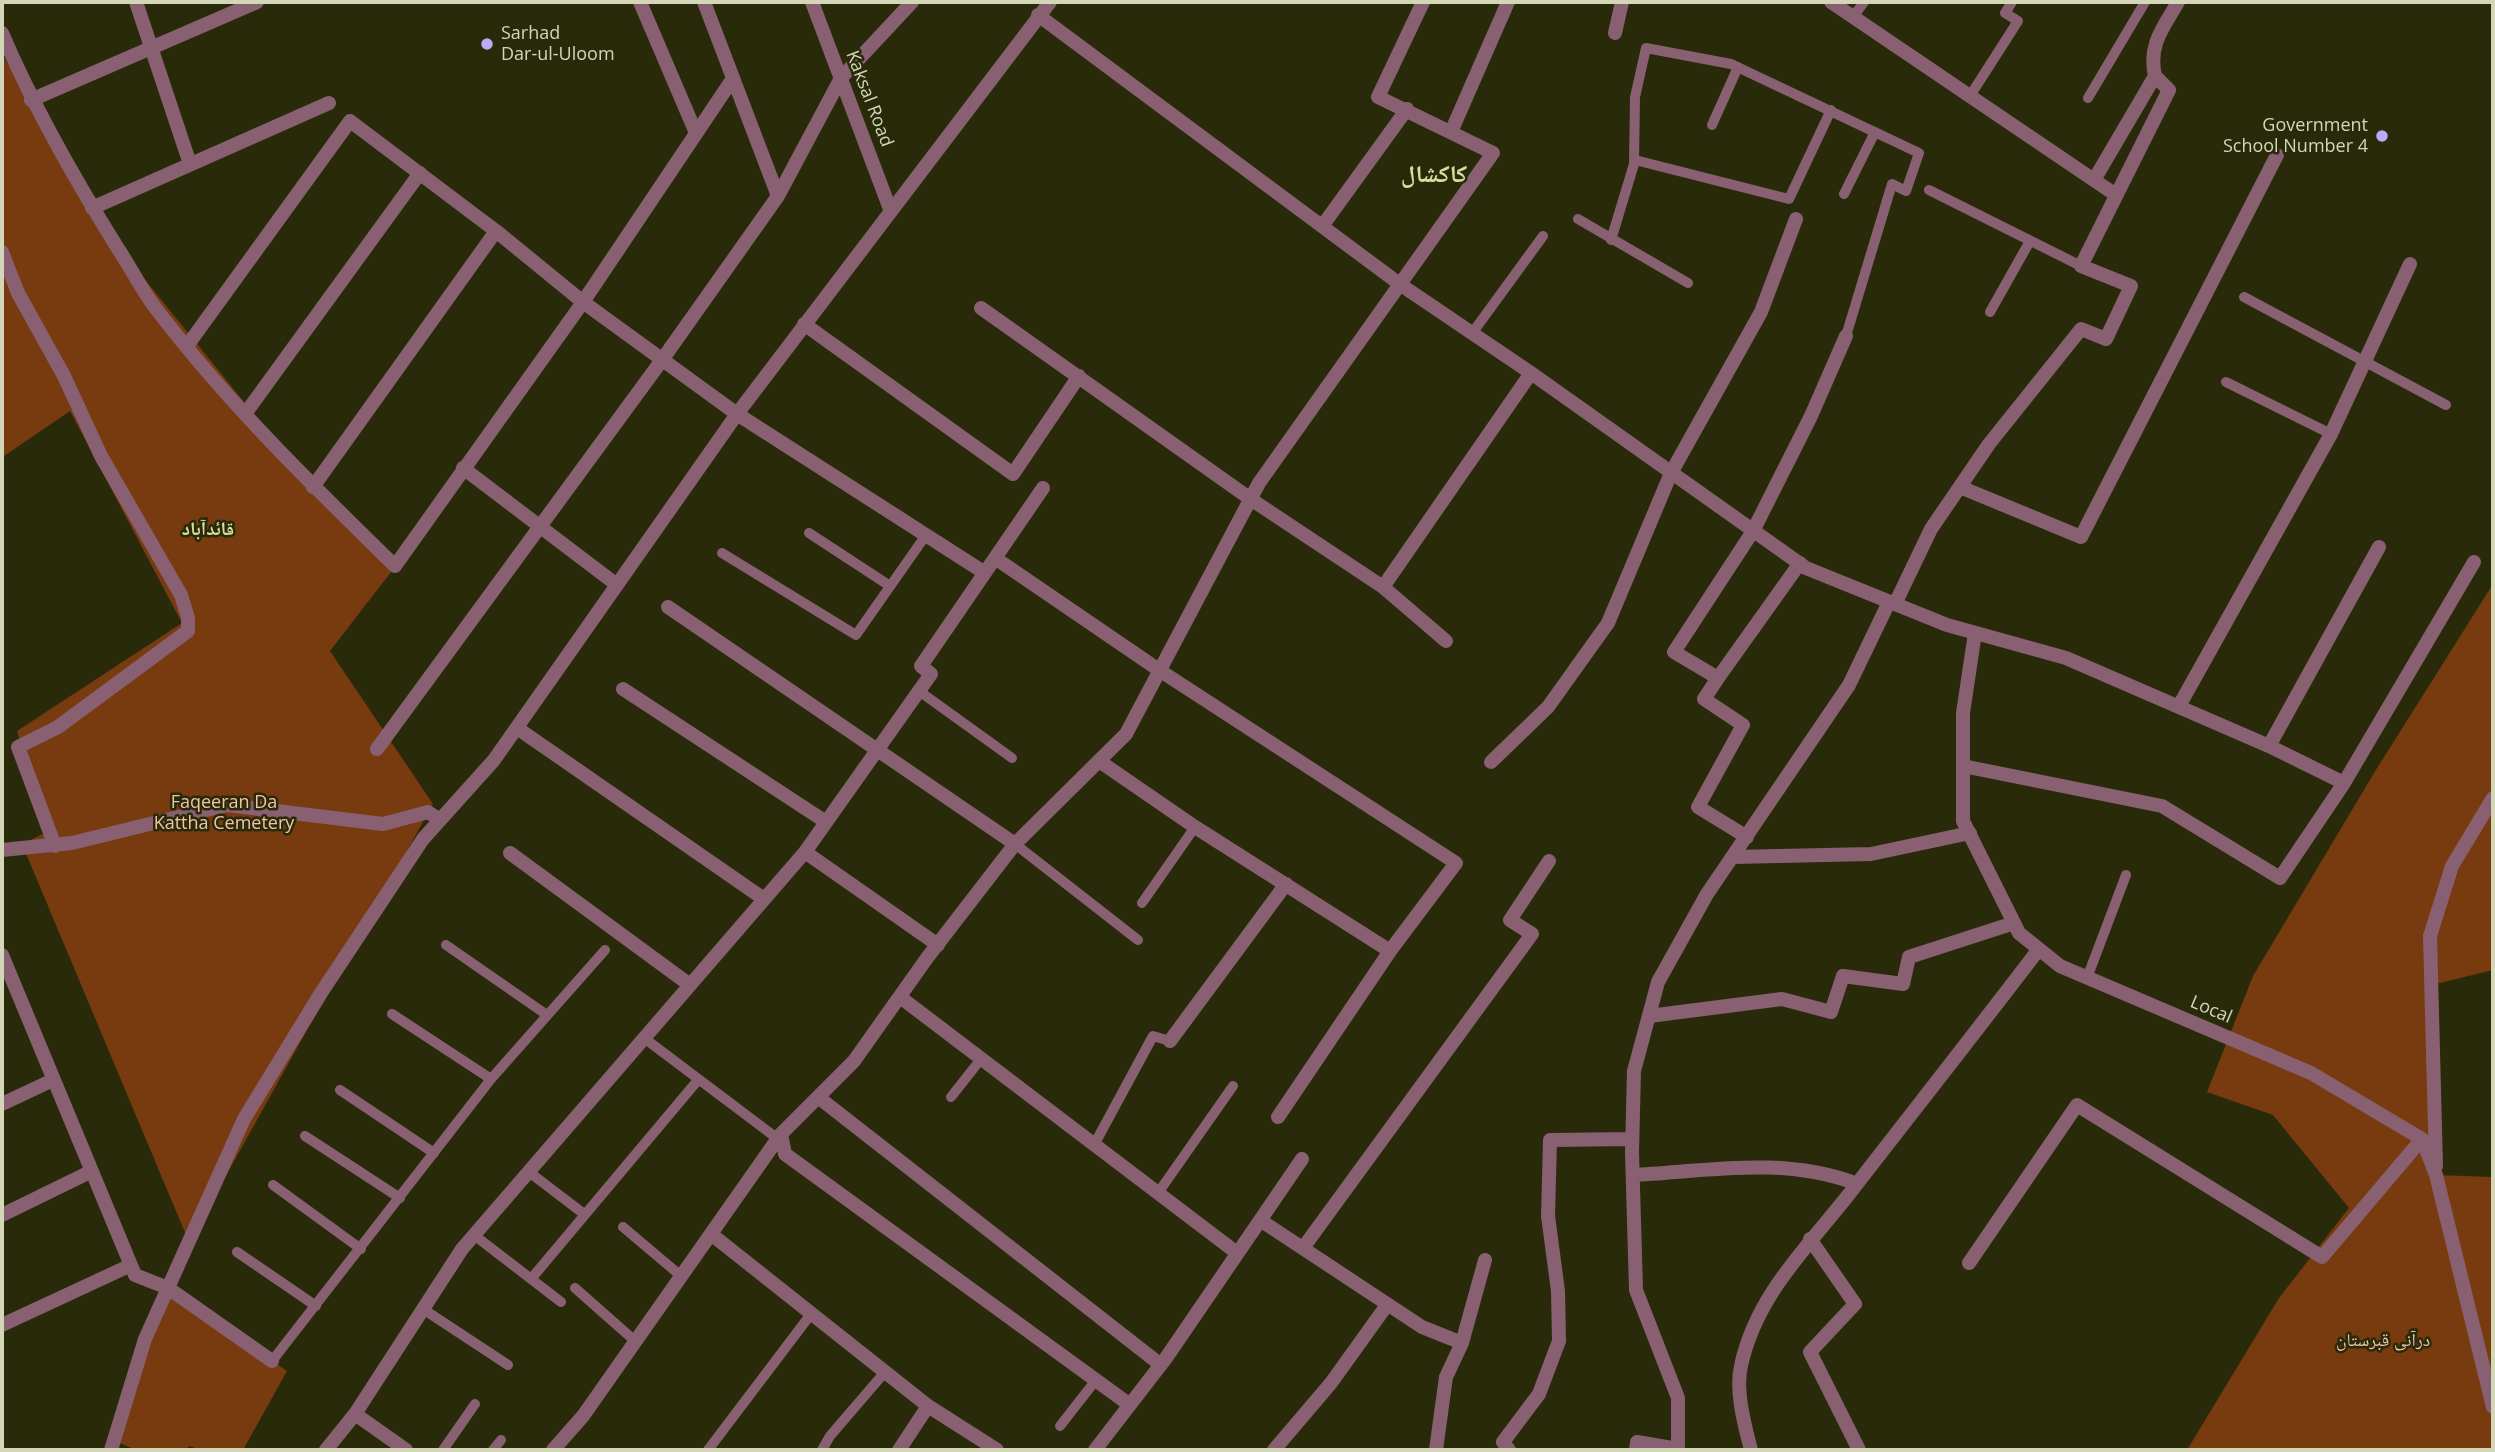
<!DOCTYPE html>
<html>
<head>
<meta charset="utf-8">
<style>
  body { margin:0 }
  #map { position:relative; width:2495px; height:1452px; overflow:hidden; background:#292a0a; font-family:"Open Sans",sans-serif }
  canvas { display:block }
  .frame { position:absolute; inset:0; border:4px solid #d3d6b7; pointer-events:none }
</style>
</head>
<body>
<div id="map">
<canvas width="2495" height="1452"></canvas>
<div class="frame"></div>
</div>
<script>
const ctx = document.querySelector('canvas').getContext('2d');
ctx.lineJoin = 'round';
function fillPath(path, color) { ctx.fillStyle = color; ctx.fill(path, 'evenodd'); }
function stroke(path, color, width, dash) { ctx.strokeStyle = color; ctx.lineWidth = width; ctx.lineCap = dash ? 'butt' : 'round'; ctx.setLineDash(dash || []); ctx.stroke(path); }
function drawText(font, color, halo, rows, align = 'center') {
  ctx.font = font + ' "Open Sans","Noto Naskh Arabic",sans-serif'; ctx.lineWidth = 5; ctx.setLineDash([]); ctx.textBaseline = 'middle'; ctx.strokeStyle = halo; ctx.fillStyle = color; for (const [text, x, y, turn = 0] of rows) {
    ctx.save(); ctx.translate(x, y); ctx.rotate((+turn || 0) * Math.PI / 180); ctx.textAlign = isNaN(turn) ? turn : align; if (halo) ctx.strokeText(text, 0, 0); ctx.fillText(text, 0, 0); ctx.restore();
  }
}
const green = new Path2D(`
  M 2,54 L 116,244 L 313,487 L 398,563 L 330,651 L 433,804 L 189,1242 L 22,844 L 49,831 L 17,731 L 182,623 L 70,411 L 4,456 L 2,452 Z
  M 2493,584 L 2493,970 L 2432,985 L 2436,1175 L 2493,1177 L 2493,1450 L 2187,1450 L 2279,1298 L 2349,1208 L 2273,1115 L 2207,1092 L 2253,976 L 2374,773 Z
  M 168,1288 L 287,1371 L 243,1450 L 201,1450 L 189,1446 L 186,1450 L 136,1450 L 113,1440 Z`);
const service = new Path2D(`
  M 1853,17 L 1864,2
  M 1970,96 L 2018,21 L 2005,13 L 2012,2
  M 2088,98 L 2145,2
  M 1712,125 L 1738,67
  M 1635,160 L 1789,199 L 1831,110
  M 1929,190 L 2081,266
  M 1844,194 L 1875,132
  M 1578,219 L 1688,283
  M 1611,240 L 1634,164 L 1635,97 L 1646,48 L 1731,64 L 1919,153 L 1906,191 L 1892,184 L 1846,336
  M 2244,297 L 2446,405
  M 1990,312 L 2030,241
  M 1473,332 L 1543,236
  M 2226,382 L 2331,434
  M 809,533 L 890,586
  M 722,553 L 856,635 L 926,535
  M 919,691 L 1012,758
  M 1015,844 L 1138,940
  M 1142,903 L 1195,827
  M 446,945 L 547,1015
  M 2087,978 L 2126,875
  M 392,1014 L 491,1079
  M 644,1038 L 778,1139
  M 340,1090 L 434,1153
  M 951,1097 L 981,1059
  M 305,1136 L 400,1198
  M 1094,1145 L 1153,1036 L 1170,1041
  M 529,1172 L 584,1214
  M 273,1185 L 361,1249
  M 1158,1193 L 1233,1086
  M 623,1227 L 681,1276
  M 474,1235 L 561,1302
  M 237,1252 L 316,1306
  M 531,1279 L 698,1080
  M 575,1288 L 635,1341
  M 423,1309 L 508,1365
  M 272,1361 L 491,1079 L 605,950
  M 1060,1426 L 1096,1380
  M 443,1450 L 475,1404
  M 493,1450 L 501,1440
  M 708,1450 L 811,1314
  M 822,1450 L 830,1436 L 885,1372`);
const minor = new Path2D(`
  M 136,2 L 190,164
  M 640,2 L 696,133
  M 704,2 L 778,196
  M 812,2 L 890,209
  M 1831,2 L 2116,195
  M 1038,15 L 1401,285 L 1531,373 L 1806,568 L 1947,625 L 2066,658 L 2269,746 L 2344,783
  M 2,33 C 34,108 74,178 117,247 C 131,268 142,291 157,310 C 228,403 312,485 395,566 L 583,302 L 732,80
  M 1615,33 L 1622,2
  M 31,100 L 257,2
  M 1451,132 L 1508,2
  M 2094,180 L 2155,76 C 2148,45 2163,28 2178,2
  M 92,208 L 329,103
  M 1323,225 L 1407,109
  M 2,252 L 18,293 L 64,376 L 101,456 L 181,595 L 188,618 L 188,631 L 58,727 L 18,747 L 55,846
  M 981,308 L 1252,500 L 1383,587 L 1446,641
  M 804,324 L 1013,474 L 1079,376
  M 187,346 L 350,121 L 496,231 L 583,302 L 737,414 L 985,573
  M 245,414 L 420,173
  M 463,468 L 617,585
  M 313,487 L 496,231
  M 1960,487 L 2081,537 L 2277,155
  M 995,558 L 1159,670 L 1456,863 L 1390,951 L 1278,1117
  M 1383,587 L 1531,373
  M 1895,604 L 1931,529 L 1989,444 L 2081,329 L 2106,339 L 2131,286 L 2081,266 L 2169,90 L 2155,76
  M 668,607 L 1015,844
  M 1975,633 L 1963,713 L 1963,821 L 2019,933 L 2060,966 L 2311,1073 L 2422,1139 L 2436,1175 L 2493,1407
  M 1718,678 L 1800,563
  M 623,689 L 826,822
  M 2179,706 L 2331,434 L 2410,264
  M 517,728 L 764,899
  M 2269,746 L 2379,547
  M 377,749 L 662,360 L 778,196 L 841,78 L 912,2
  M 1099,761 L 1195,827 L 1390,951
  M 1491,762 L 1548,707 L 1608,623 L 1671,473 L 1761,312 L 1796,219
  M 1963,766 L 2162,806 L 2280,878 L 2344,783 L 2474,562
  M 1747,837 L 1698,807 L 1743,725 L 1704,699 L 1718,678 L 1674,652 L 1753,531 L 1811,416 L 1846,336
  M 2,850 L 72,843 L 227,805 L 383,824 L 428,812 L 440,820
  M 805,852 L 938,945
  M 510,853 L 690,985
  M 1733,857 L 1871,854 L 1970,833
  M 2,955 L 135,1275 L 168,1288 L 272,1361
  M 900,997 L 1237,1253
  M 1649,1016 L 1782,999 L 1831,1012 L 1843,976 L 1903,984 L 1909,957 L 2014,923
  M 1170,1041 L 1286,884
  M 818,1097 L 1161,1365
  M 2,1104 L 53,1080
  M 781,1134 L 785,1154 L 1130,1405
  M 2436,1166 L 2430,936 L 2452,866 L 2493,798
  M 1633,1175 C 1708,1171 1785,1156 1857,1184
  M 2,1215 L 92,1171
  M 1260,1220 L 1422,1327 L 1462,1343
  M 711,1234 L 928,1406 L 997,1450
  M 1810,1239 L 1855,1304 L 1810,1352 L 1859,1450
  M 1303,1248 L 1532,934 L 1510,920 L 1549,861
  M 1969,1263 L 2077,1105 L 2322,1257 L 2422,1139
  M 2,1325 L 129,1266
  M 355,1414 L 406,1450
  M 111,1450 L 145,1339 L 244,1119 L 321,993 L 423,839 L 494,760 L 737,414 L 1050,2
  M 326,1450 L 355,1414 L 462,1249 L 805,852 L 931,674 L 921,666 L 1043,488
  M 553,1450 L 583,1416 L 781,1134 L 854,1061 L 927,958 L 1015,844 L 1126,734 L 1259,483 L 1493,153 L 1378,97 L 1423,2
  M 899,1450 L 928,1406
  M 1095,1450 L 1166,1358 L 1302,1159
  M 1274,1450 L 1331,1383 L 1387,1305
  M 1436,1450 L 1446,1377 L 1462,1343 L 1485,1260
  M 1509,1450 L 1503,1442 L 1539,1394 L 1559,1341 L 1558,1291 L 1548,1216 L 1550,1140 L 1632,1139
  M 1636,1450 L 1637,1442 L 1678,1449 L 1678,1398 L 1636,1290 L 1632,1152 L 1634,1071 L 1658,982 L 1707,894 L 1849,685 L 1889,602
  M 1751,1450 C 1745,1426 1735,1392 1741,1366 C 1756,1294 1810,1245 1853,1189 C 1915,1109 1978,1029 2039,949`);
const markers = [
  [487,44,7,"#b8abf7"],
  [2382,136,7,"#b8abf7"]
];
const poiNames = [
  ["Sarhad",501,34],
  ["Dar-ul-Uloom",501,55],
  ["Government",2368,126,"right"],
  ["School Number 4",2368,147,"right"]
];
const streetNames = [
  ["Kaksal Road",869,99,69],
  ["Local",2211,1010,23]
];
const parkNames = [
  ["Faqeeran Da",224,803],
  ["Kattha Cemetery",224,824],
  ["درآنی قبرستان",2383,1341]
];
const neighbourhoodNames = [
  ["قائدآباد",208,530]
];
const districtNames = [
  ["کاکشال",1434,175]
];
fillPath(green, '#773b0f');
stroke(service, '#896072', 10);
stroke(minor, '#896072', 14);
for (const [x, y, r, color] of markers) { const dot = new Path2D(); dot.arc(x, y, r, 0, 2 * Math.PI); ctx.fillStyle = color; ctx.fill(dot); stroke(dot, '#292a0a', 2.5); }
drawText('18px', '#d3d6b7', '#292a0a', poiNames, 'left');
drawText('18px', '#d3d6b7', '#292a0a', streetNames);
drawText('18px', '#f2c3a8', '#292a0a', parkNames);
drawText('bold 19px', '#d8dd9e', '#292a0a', neighbourhoodNames);
drawText('bold 24px', '#d8dd9e', '#292a0a', districtNames);
</script>
</body>
</html>
